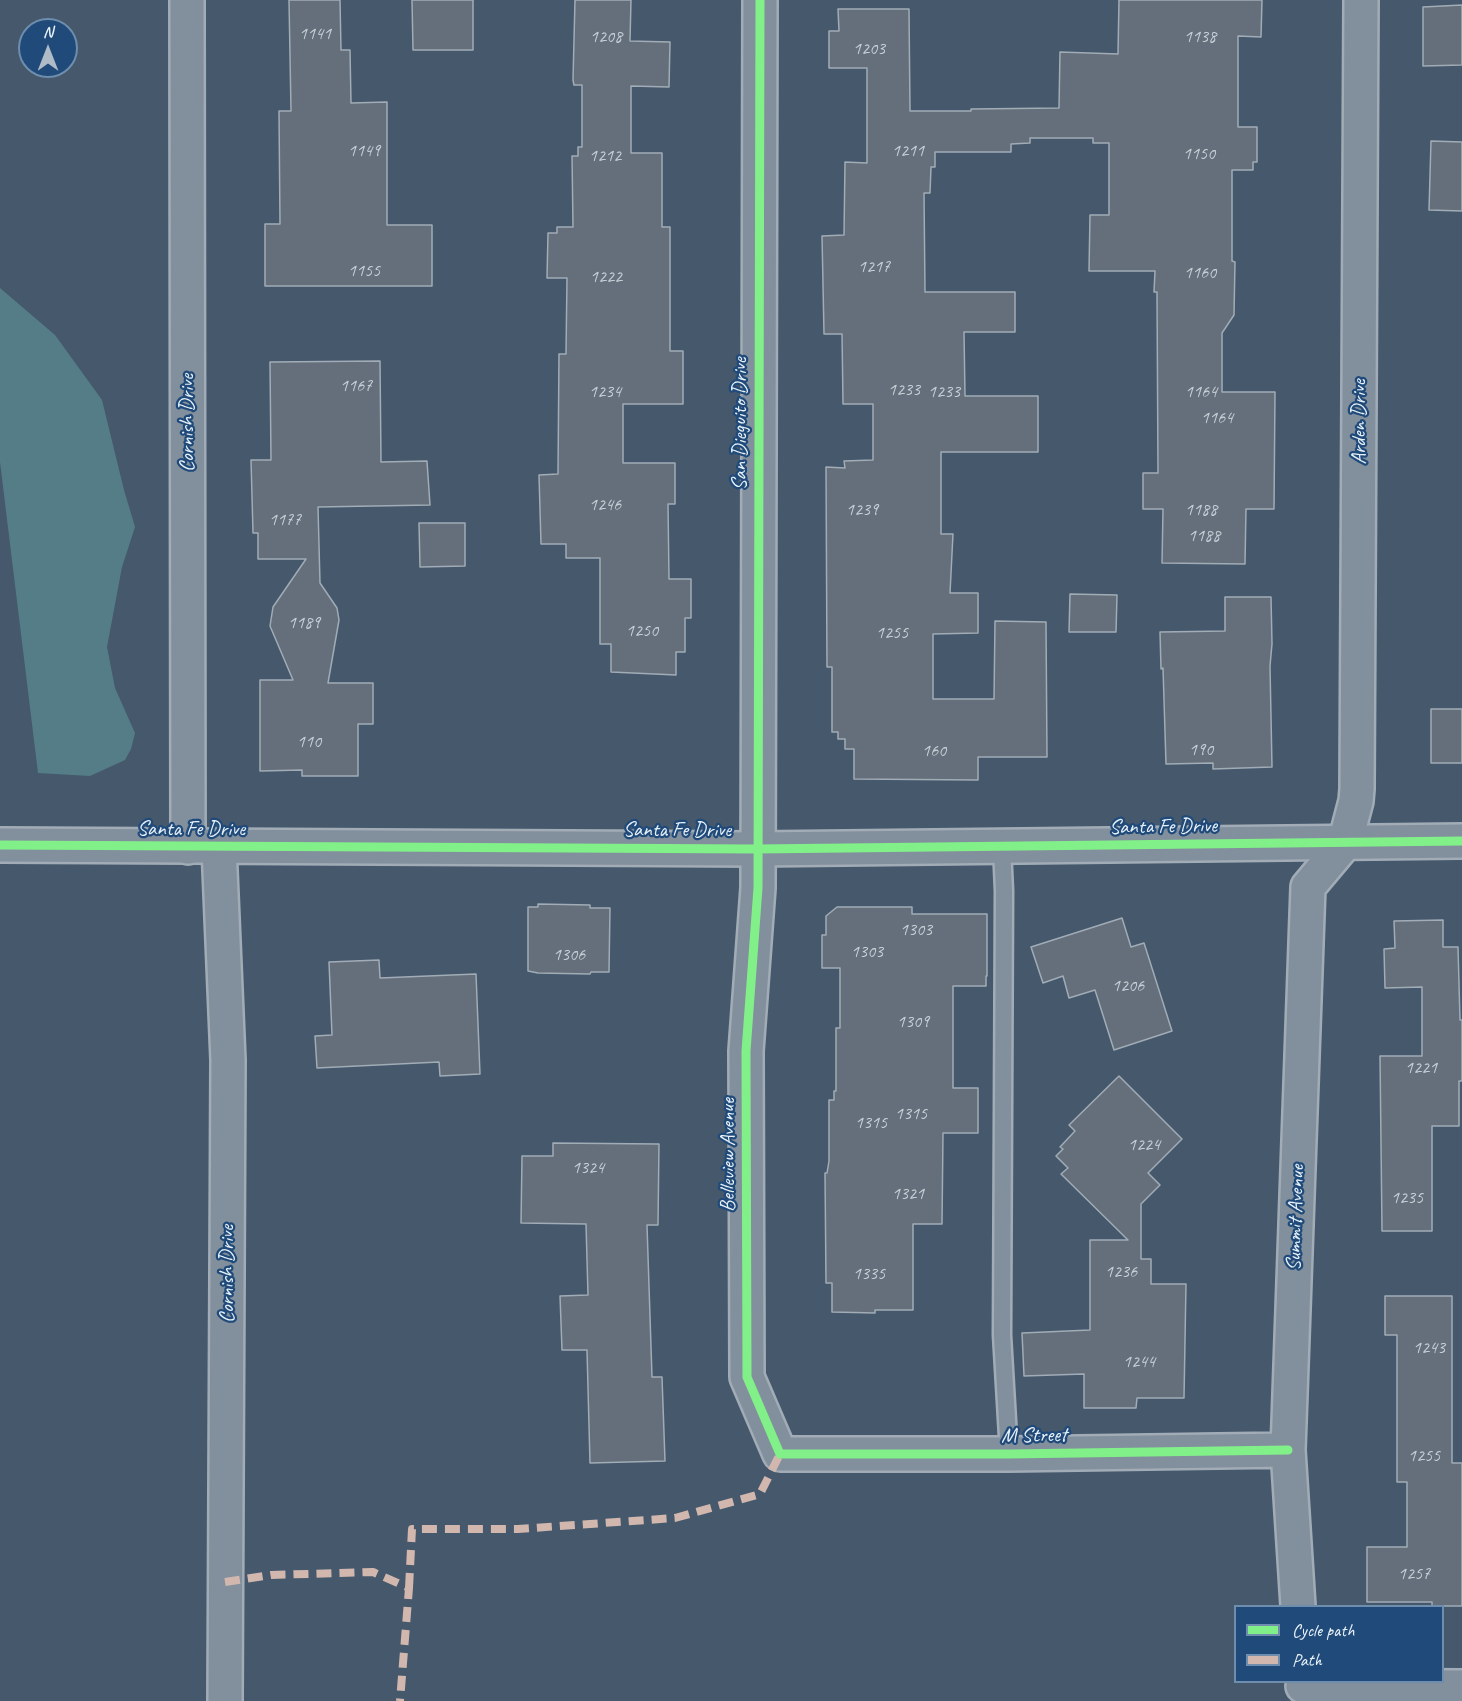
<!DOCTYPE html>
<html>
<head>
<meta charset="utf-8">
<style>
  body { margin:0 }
  #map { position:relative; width:1462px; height:1701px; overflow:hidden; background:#45586c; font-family:Caveat,sans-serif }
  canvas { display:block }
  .legend { position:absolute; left:1234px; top:1605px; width:210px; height:78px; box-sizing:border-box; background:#1f4a7a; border:2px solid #6f8dac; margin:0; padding:8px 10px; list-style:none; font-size:18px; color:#e8f1f8 }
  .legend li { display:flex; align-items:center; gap:12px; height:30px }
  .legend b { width:30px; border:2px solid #6f8dac }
  .north { position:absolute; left:18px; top:18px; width:60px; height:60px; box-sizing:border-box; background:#1f4a7a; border:2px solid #6f8dac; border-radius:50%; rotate:0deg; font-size:16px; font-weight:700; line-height:24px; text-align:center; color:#e8f1f8 }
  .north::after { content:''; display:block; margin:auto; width:21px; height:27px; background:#afbbc7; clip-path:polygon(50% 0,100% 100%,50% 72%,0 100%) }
</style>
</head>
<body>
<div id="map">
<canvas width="1462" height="1701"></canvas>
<ul class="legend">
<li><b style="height:8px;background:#82f089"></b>Cycle path</li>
<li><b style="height:8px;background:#d1b7ad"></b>Path</li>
</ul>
<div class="north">N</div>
</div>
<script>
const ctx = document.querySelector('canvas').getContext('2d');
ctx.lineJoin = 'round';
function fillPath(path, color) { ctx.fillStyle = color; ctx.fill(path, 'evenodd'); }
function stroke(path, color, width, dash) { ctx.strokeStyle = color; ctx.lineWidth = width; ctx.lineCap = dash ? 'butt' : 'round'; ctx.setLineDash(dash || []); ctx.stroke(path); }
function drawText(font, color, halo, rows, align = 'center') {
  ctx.font = font + ' Caveat,sans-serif'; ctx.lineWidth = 4.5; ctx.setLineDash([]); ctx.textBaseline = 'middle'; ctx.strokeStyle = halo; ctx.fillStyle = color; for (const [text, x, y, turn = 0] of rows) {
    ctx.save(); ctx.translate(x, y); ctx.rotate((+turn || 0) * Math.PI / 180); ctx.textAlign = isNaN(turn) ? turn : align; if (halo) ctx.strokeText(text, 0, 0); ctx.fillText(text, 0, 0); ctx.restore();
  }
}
const green = new Path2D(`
  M 0,288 L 55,335 L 102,400 L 124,490 L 135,527 L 122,567 L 107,647 L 115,688 L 135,733 L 131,749 L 125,760 L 90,776 L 38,773 L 0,462 Z`);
const building = new Path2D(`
  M 289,0 L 340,0 L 341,50 L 350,50 L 351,103 L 387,102 L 387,225 L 432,225 L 432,286 L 265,286 L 265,224 L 280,224 L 279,111 L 291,111 Z
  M 412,0 L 473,0 L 473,50 L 413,50 Z
  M 575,0 L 631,0 L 630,41 L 670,42 L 669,87 L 631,86 L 631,153 L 662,153 L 662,227 L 670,227 L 670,351 L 683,351 L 683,404 L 623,404 L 623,463 L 675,463 L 675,504 L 668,504 L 669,579 L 691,579 L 691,618 L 685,618 L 685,652 L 676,652 L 676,675 L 611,672 L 611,644 L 600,644 L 600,558 L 566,558 L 566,544 L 541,544 L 539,475 L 558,474 L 559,354 L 566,354 L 567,278 L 547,278 L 548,233 L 557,233 L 557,227 L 573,227 L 572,156 L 578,156 L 578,147 L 582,147 L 582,85 L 574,85 L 573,80 Z
  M 1119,0 L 1262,0 L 1261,37 L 1238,36 L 1238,127 L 1257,127 L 1257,162 L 1253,162 L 1253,170 L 1232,170 L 1232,261 L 1235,262 L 1234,315 L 1222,333 L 1222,392 L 1275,392 L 1274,509 L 1246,509 L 1245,564 L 1162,563 L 1163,509 L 1143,509 L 1143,473 L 1158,473 L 1157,292 L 1154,292 L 1155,271 L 1089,271 L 1090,215 L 1109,215 L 1109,143 L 1093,143 L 1093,138 L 1030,138 L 1030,143 L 1011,144 L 1011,152 L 935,152 L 935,167 L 931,167 L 930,193 L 924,193 L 925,292 L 1015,292 L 1015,332 L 964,332 L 965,396 L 1038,396 L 1038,452 L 941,452 L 941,534 L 953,534 L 950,593 L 978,593 L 978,633 L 933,634 L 933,699 L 994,699 L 995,621 L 1046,622 L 1047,757 L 978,757 L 978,780 L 854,779 L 854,749 L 845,749 L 845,739 L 838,739 L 838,732 L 832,732 L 832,667 L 827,667 L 826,467 L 845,468 L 844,461 L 873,460 L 873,404 L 843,404 L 842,334 L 824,334 L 822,236 L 844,235 L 845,162 L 867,163 L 867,68 L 829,68 L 829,31 L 839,31 L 838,9 L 909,9 L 910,111 L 971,111 L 971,109 L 1059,108 L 1060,52 L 1118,54 Z
  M 1462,5 L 1462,65 L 1423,66 L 1423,7 Z
  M 1431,141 L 1462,142 L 1462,211 L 1429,210 Z
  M 380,361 L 381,462 L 427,461 L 430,505 L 318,507 L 320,583 L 337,608 L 339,620 L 328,683 L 373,683 L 373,724 L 358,724 L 358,776 L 302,776 L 302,770 L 260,771 L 260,680 L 293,680 L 270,626 L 273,607 L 306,559 L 258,559 L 258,533 L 253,533 L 251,460 L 271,460 L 270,362 Z
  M 419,523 L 465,523 L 465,566 L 420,567 Z
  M 1070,594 L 1117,595 L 1116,632 L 1069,632 Z
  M 1225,597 L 1271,597 L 1272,644 L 1270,666 L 1272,767 L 1213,769 L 1213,763 L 1166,764 L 1163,668 L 1161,669 L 1160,632 L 1225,631 Z
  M 1431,709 L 1462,709 L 1462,763 L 1431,763 Z
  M 538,904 L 590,905 L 590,908 L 610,908 L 609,972 L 591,972 L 590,974 L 538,973 L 528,971 L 528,907 L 538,907 Z
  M 837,907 L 912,907 L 912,914 L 987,914 L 987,976 L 986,976 L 986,986 L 953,986 L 953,1088 L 978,1088 L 978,1133 L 943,1133 L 942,1224 L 913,1224 L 913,1310 L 875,1310 L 875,1313 L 832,1312 L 832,1283 L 826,1283 L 825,1173 L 827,1173 L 829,1161 L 829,1100 L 834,1100 L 834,1091 L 836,1091 L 836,1028 L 840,1028 L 840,968 L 822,968 L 822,935 L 826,935 L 826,916 Z
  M 1122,918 L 1131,947 L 1144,943 L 1172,1031 L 1114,1050 L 1095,990 L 1069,998 L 1063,976 L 1043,983 L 1031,947 Z
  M 1443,920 L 1443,947 L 1458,947 L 1460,1020 L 1462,1020 L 1462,1081 L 1459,1081 L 1459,1126 L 1432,1126 L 1432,1231 L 1382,1231 L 1380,1056 L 1422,1056 L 1422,987 L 1385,988 L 1384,949 L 1395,948 L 1394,921 Z
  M 379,960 L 380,978 L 476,974 L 480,1074 L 440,1076 L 439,1062 L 317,1068 L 315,1036 L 332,1035 L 329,962 Z
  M 1119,1076 L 1182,1139 L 1148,1173 L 1160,1185 L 1141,1204 L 1141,1259 L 1151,1259 L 1151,1284 L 1186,1284 L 1184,1398 L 1137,1398 L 1136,1408 L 1084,1408 L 1084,1374 L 1024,1376 L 1022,1333 L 1090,1330 L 1090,1240 L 1128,1240 L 1061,1174 L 1068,1168 L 1056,1156 L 1063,1149 L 1060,1147 L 1075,1131 L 1069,1125 Z
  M 553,1143 L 659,1144 L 658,1225 L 647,1225 L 652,1377 L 662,1377 L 665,1461 L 590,1463 L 587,1350 L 562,1350 L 560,1296 L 588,1295 L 586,1224 L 521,1223 L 522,1156 L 553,1156 Z
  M 1385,1296 L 1452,1296 L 1452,1463 L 1462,1463 L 1462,1606 L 1432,1606 L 1432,1602 L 1367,1602 L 1367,1547 L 1407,1547 L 1407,1482 L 1397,1482 L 1397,1335 L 1385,1335 Z`);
const service = new Path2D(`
  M 1002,847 L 1004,891 L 1002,1335 L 1009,1454`);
const minor = new Path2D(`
  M 760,0 L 758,888 L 746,1051 L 747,1377 L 780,1454 L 1009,1454 L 1288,1450
  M 219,847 L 228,1060 L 225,1701
  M 1298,1606 L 1288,1450 L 1308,887 L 1345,843 L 1356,801 L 1357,789 L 1361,0
  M 1303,1686 L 1462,1687`);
const tertiary = new Path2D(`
  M 187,0 L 188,847`);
const secondary = new Path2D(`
  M 0,845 L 757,849 L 1462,841`);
const quiet = new Path2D(`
  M 225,1582 L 271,1575 L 373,1572 L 409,1588 L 400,1701
  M 409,1588 L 412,1529 L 518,1529 L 675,1518 L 760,1494 L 780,1454`);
const cycleway = new Path2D(`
  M 760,0 L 758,888 L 746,1051 L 747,1377 L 780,1454 L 1009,1454 L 1288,1450
  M 0,845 L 757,849 L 1462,841`);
const numberNames = [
  ["1141",315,34],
  ["1208",606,37],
  ["1138",1200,37],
  ["1203",869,49],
  ["1149",364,151],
  ["1211",908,151],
  ["1150",1199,154],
  ["1212",605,156],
  ["1217",874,267],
  ["1155",364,271],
  ["1160",1200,273],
  ["1222",606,277],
  ["1167",356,386],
  ["1233",904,390],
  ["1234",605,392],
  ["1233",944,392],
  ["1164",1201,392],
  ["1164",1217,418],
  ["1246",605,505],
  ["1239",862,510],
  ["1188",1201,510],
  ["1177",285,520],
  ["1188",1204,536],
  ["1189",304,623],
  ["1250",642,631],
  ["1255",892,633],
  ["110",309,742],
  ["190",1201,750],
  ["160",934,751],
  ["1303",916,930],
  ["1303",867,952],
  ["1306",569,955],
  ["1206",1128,986],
  ["1309",913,1022],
  ["1221",1421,1068],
  ["1315",911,1114],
  ["1315",871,1123],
  ["1224",1144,1145],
  ["1324",588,1168],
  ["1321",908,1194],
  ["1235",1407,1198],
  ["1236",1121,1272],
  ["1335",869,1274],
  ["1243",1429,1348],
  ["1244",1139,1362],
  ["1255",1424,1456],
  ["1257",1414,1574]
];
const streetNames = [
  ["Arden Drive",1359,422,-90],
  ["Cornish Drive",187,423,-90],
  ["San Dieguito Drive",740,424,-90],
  ["Santa Fe Drive",1163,827,-1],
  ["Santa Fe Drive",191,829],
  ["Santa Fe Drive",677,830],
  ["Belleview Avenue",728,1155,-90],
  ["Summit Avenue",1296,1218,-88],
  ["Cornish Drive",227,1274,-90],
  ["M Street",1034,1436,-1]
];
fillPath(green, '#557d87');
fillPath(building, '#646f7b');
stroke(building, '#a1acb6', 1.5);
stroke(service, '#a1acb6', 21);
stroke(minor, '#a1acb6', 38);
stroke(tertiary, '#a1acb6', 38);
stroke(secondary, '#a1acb6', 38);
stroke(service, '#828f9c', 16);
stroke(minor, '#828f9c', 33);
stroke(tertiary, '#828f9c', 33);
stroke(secondary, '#828f9c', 33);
stroke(quiet, '#d1b7ad', 8, [15, 8]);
stroke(cycleway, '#82f089', 9);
drawText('18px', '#c7d0d9', null, numberNames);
drawText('21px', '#e8f1f8', '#1f4a7a', streetNames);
</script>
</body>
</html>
